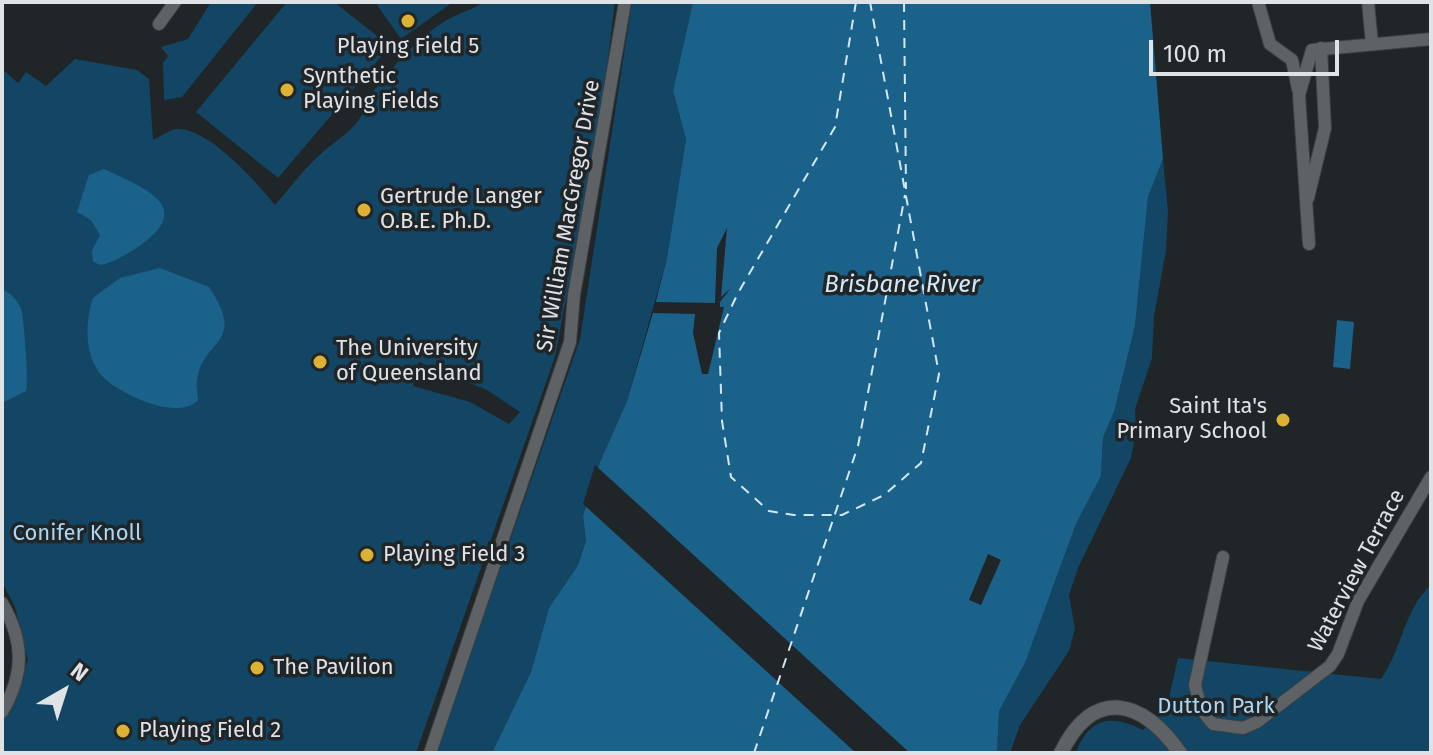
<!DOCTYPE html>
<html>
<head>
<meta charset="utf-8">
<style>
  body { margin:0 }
  #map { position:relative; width:1433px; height:755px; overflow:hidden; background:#202528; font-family:"Fira Sans",sans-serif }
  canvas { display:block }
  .frame { position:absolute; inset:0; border:4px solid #e0e3e6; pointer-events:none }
  .north { position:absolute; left:24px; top:651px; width:80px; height:80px; -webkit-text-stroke:6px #202528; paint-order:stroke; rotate:39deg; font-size:22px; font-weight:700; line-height:32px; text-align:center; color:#e0e3e6 }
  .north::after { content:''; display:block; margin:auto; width:28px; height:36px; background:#e0e3e6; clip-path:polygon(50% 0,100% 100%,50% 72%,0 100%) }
  .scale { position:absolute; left:1149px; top:40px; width:190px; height:36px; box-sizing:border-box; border:4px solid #e0e3e6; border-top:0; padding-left:10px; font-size:24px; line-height:28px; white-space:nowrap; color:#e0e3e6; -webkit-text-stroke:6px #202528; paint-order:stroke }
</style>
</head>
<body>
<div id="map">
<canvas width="1433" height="755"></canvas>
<div class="frame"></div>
<div class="north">N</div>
<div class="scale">100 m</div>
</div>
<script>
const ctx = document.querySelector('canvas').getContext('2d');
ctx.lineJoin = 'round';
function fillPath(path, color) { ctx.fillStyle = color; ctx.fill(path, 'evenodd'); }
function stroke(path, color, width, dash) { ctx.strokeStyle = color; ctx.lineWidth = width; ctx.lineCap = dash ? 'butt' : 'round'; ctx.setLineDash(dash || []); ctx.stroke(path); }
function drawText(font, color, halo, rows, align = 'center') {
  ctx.font = font + ' "Fira Sans",sans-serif'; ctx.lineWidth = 7; ctx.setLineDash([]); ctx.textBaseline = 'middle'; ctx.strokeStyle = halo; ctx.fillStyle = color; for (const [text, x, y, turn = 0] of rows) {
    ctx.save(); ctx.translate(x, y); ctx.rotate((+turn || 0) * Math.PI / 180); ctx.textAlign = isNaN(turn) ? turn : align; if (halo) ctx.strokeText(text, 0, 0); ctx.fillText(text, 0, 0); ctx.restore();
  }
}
const green = new Path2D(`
  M 211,2 L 258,2 L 182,97 L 164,100 L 163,63 L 168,56 L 161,47 L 188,39 Z
  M 287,2 L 334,2 L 390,46 L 278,178 L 196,112 Z
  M 375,2 L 453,2 L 401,39 Z
  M 484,2 L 615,2 L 602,106 L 555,357 L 416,753 L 2,753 L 2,723 L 28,660 L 15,607 L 2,582 L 2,69 L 18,83 L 26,72 L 46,86 L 75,59 L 137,70 L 149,79 L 153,140 C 160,137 169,130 176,129 C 207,126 258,183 275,205 C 290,188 305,167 323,152 C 339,138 365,124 366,100 C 390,71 421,30 457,15 C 467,10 474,9 484,2 ZM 419,362 L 487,390 L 520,412 L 509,424 L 470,402 L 413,386 Z
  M 632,2 L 693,2 L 673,91 L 686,139 L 667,258 L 627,401 L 600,462 L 583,516 L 586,541 L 578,565 L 549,608 L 531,672 L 492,753 L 436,753 L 580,339 Z
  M 1163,159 L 1168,211 L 1166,251 L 1154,316 L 1152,358 L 1135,409 L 1136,432 L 1131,458 L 1078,568 L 1069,595 L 1075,629 L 1069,651 L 1020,725 L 1010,753 L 997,753 L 999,711 L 1025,663 L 1076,524 L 1101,476 L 1103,438 L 1114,412 L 1135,326 L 1148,197 Z
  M 1431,585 L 1431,753 L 1076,753 C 1089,717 1111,714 1143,730 L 1167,707 L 1178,658 L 1381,679 C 1402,650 1404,609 1431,585 Z`);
const water = new Path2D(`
  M 693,2 L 1150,2 L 1163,159 L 1148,197 L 1135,326 L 1114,412 L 1103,438 L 1101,476 L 1076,524 L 1025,663 L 999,711 L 997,753 L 492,753 L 531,672 L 549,608 L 578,565 L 586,541 L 583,516 L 600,462 L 627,401 L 653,313 L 667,258 L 686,139 L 673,91 Z
  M 104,169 C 137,185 194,204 146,241 C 133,251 117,261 101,265 L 93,262 L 92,251 L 100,235 L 91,220 L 77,212 L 89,175 Z
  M 160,268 L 209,287 C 248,345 202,338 197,381 C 196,387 198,394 198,400 C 178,422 119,394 102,376 C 84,355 85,322 93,298 L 120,278 Z
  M 2,289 C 12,294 20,302 22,313 C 24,323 29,384 26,391 L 2,403 Z
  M 1337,320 L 1354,322 L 1350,369 L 1333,367 Z`);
const pier = new Path2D(`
  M 727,228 L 721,297 L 731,288 L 720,302 L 720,307 L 724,307 L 708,374 L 702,374 L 693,333 L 695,314 L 653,313 L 655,302 L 715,303 L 717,248 Z
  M 595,465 L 651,516 L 910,753 L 856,753 L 583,504 Z
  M 988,554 L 1001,560 L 981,605 L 969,600 Z`);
const ferry = new Path2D(`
  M 856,2 L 835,127 L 738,293 L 719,333 L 722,421 L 731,477 L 769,511 L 794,515 L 842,515 L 884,495 L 921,463 L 939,374 L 870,2
  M 904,2 L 906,189
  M 754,753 L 858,446 L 905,195`);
const minor = new Path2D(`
  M 1258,2 L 1270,44 L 1292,60 L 1298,89
  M 1368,2 L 1372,44
  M 159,24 L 175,2
  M 1308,198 L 1325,128 L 1321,48
  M 1309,244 L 1299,95 L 1312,50 L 1431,39
  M 1223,557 L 1195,685 L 1201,709 L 1213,724 L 1243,728 L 1257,722 L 1330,666 L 1338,654 L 1358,601 L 1431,477
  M 2,603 C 24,641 25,673 2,712
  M 430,753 L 570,342 L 574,295 L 625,2`);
const tertiary = new Path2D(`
  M 1061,753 C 1093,686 1143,699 1180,753`);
const markers = [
  [408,21,8,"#ddb133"],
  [287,90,8,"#ddb133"],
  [364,210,8,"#ddb133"],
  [320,362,8,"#ddb133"],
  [1283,420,8,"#ddb133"],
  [367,555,8,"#ddb133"],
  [257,668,8,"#ddb133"],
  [123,731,8,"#ddb133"]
];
const poiNames = [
  ["Playing Field 5",408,47,"center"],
  ["Synthetic",303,77],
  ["Playing Fields",303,102],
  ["Gertrude Langer",380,197],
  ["O.B.E. Ph.D.",380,222],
  ["The University",336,349],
  ["of Queensland",336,374],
  ["Saint Ita's",1267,407,"right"],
  ["Primary School",1267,432,"right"],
  ["Playing Field 3",383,555],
  ["The Pavilion",273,668],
  ["Playing Field 2",139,731]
];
const streetNames = [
  ["Sir William MacGregor Drive",569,216,-80],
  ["Waterview Terrace",1357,571,-62]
];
const parkNames = [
  ["Conifer Knoll",77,534],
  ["Dutton Park",1216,707]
];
const waterNames = [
  ["Brisbane River",902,285]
];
fillPath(green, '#124664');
fillPath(water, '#1b628a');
fillPath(pier, '#202528');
stroke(ferry, '#d3e7f6', 2, [10, 8]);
stroke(minor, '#3b4043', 14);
stroke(tertiary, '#3b4043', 16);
stroke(minor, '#5f6264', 12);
stroke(tertiary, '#5f6264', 14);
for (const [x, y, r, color] of markers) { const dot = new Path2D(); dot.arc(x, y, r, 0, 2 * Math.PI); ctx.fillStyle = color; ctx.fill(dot); stroke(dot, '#202528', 3); }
drawText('22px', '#e0e3e6', '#202528', poiNames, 'left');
drawText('22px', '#e0e3e6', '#202528', streetNames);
drawText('22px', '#add6f2', '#202528', parkNames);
drawText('italic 24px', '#d3e7f6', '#202528', waterNames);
</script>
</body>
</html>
